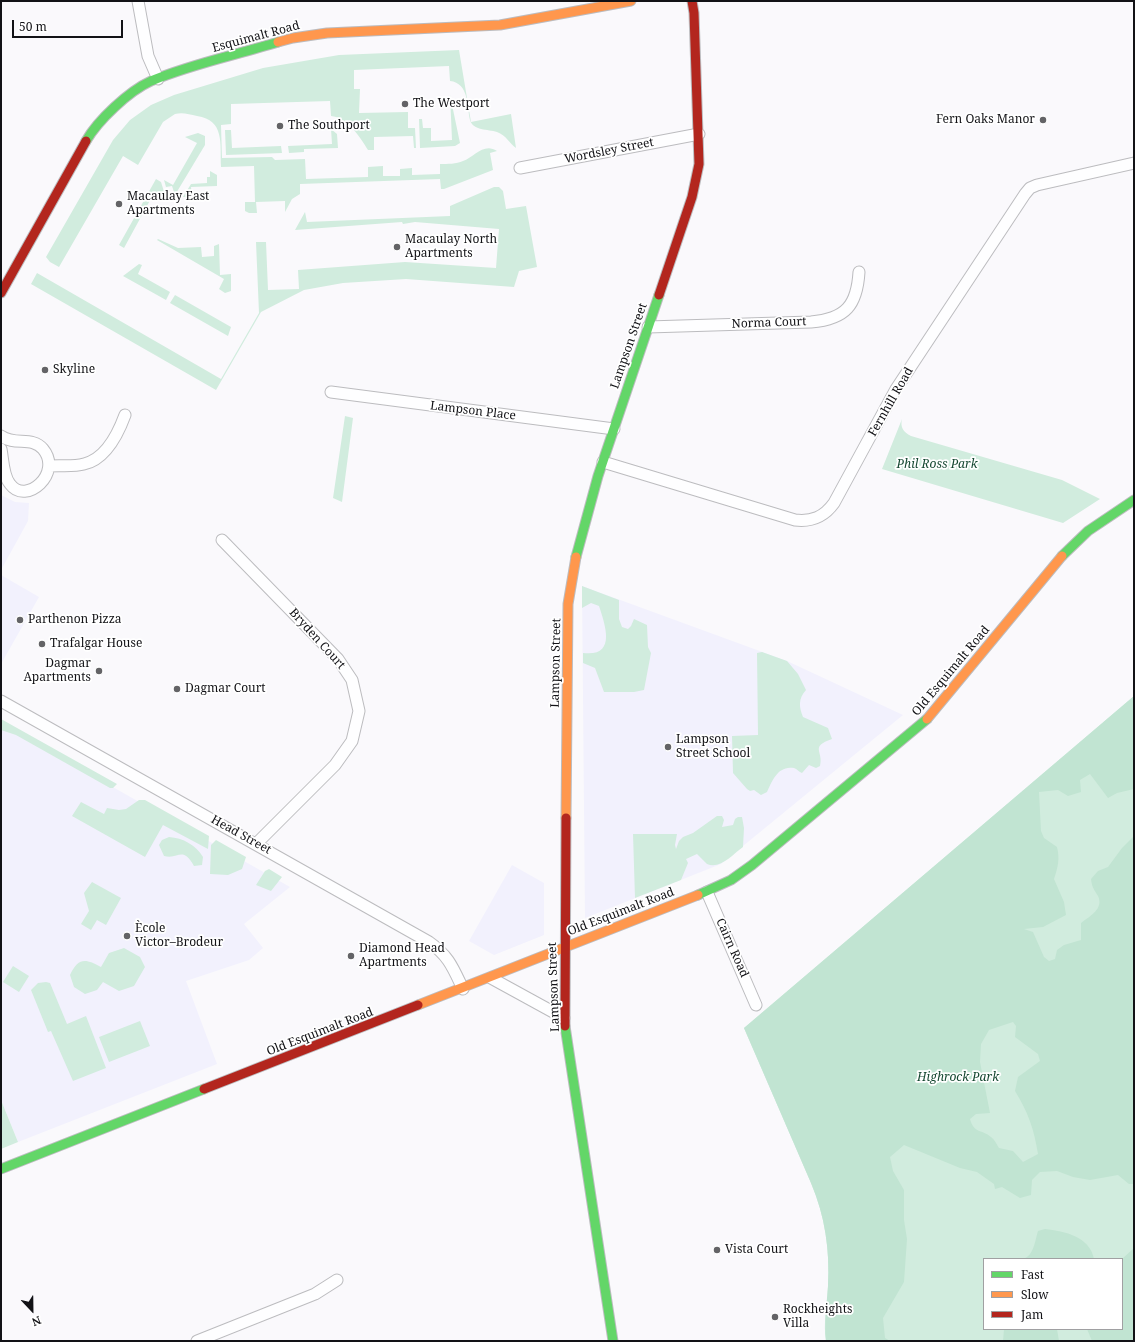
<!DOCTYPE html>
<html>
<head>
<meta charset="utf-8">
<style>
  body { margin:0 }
  #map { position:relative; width:1135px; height:1342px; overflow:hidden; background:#faf9fc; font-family:"Noto Serif",serif }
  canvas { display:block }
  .frame { position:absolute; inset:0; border:2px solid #121216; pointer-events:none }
  .legend { position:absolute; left:983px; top:1258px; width:140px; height:72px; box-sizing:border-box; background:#fff; border:1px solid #a0a0a2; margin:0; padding:5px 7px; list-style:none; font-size:12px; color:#121216 }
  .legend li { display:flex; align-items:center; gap:8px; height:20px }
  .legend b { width:20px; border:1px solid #a0a0a2 }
  .north { position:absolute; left:12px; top:1290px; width:40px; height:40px; -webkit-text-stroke:3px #fff; paint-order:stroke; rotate:158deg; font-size:11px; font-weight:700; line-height:16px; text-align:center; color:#121216 }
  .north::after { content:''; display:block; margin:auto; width:14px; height:18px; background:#121216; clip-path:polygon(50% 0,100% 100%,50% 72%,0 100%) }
  .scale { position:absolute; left:12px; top:20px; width:111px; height:18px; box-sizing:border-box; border:2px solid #121216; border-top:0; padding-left:5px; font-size:12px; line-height:14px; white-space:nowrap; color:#121216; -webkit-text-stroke:3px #fff; paint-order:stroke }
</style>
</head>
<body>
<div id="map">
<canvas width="1135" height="1342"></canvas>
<div class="frame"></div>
<ul class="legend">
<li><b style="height:5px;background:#63d668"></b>Fast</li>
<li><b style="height:5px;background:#ff974d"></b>Slow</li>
<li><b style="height:5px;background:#b3261e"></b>Jam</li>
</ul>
<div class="north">N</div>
<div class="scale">50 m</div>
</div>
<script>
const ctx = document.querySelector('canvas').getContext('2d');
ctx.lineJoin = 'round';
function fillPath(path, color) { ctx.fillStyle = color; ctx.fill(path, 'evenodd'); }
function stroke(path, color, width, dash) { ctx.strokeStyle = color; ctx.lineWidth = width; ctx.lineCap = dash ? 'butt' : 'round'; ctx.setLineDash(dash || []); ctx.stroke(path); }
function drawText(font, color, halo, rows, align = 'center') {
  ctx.font = font + ' "Noto Serif",serif'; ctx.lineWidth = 3.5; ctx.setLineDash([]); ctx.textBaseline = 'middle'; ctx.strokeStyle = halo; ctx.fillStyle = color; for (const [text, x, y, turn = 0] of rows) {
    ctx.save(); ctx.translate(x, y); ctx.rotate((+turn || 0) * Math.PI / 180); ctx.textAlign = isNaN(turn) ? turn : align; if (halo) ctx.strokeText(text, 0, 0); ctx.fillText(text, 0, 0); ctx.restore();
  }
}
const built = new Path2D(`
  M 1,495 L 15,502 L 29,503 L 28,521 L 1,570 Z
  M 1,575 L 39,597 L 1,664 Z
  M 582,586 L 787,661 L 903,715 L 721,864 L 585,918 Z
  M 1,724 L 290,887 L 244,924 L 263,948 L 249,960 L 186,981 L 217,1064 L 18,1142 L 1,1100 Z
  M 512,865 L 544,883 L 544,935 L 494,955 L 469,941 Z`);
const green = new Path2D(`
  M 459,50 L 471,122 L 511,114 L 516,148 C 510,144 506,135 497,132 C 488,129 473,131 470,120 C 467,106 469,83 450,81 L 449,66 L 354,70 L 354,89 L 360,89 L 359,113 L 408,112 L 408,128 L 415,128 L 416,148 L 414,148 L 413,136 L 374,137 L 374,150 L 368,150 C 360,137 347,117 331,116 L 330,101 L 231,104 L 231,124 L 221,125 L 222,158 L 272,157 L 275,160 L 305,159 L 306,179 L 368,177 L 368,167 L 383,166 L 383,176 L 400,176 L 400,169 L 412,168 L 412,175 L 440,174 L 440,164 C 448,164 456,164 463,161 C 474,157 484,142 497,151 L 490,153 L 493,170 L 444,189 L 441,189 L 440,179 L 300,184 L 300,194 L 292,199 L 285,212 L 285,201 L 256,202 L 257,213 L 249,213 L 245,211 L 245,202 L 255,202 L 254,166 L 221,167 C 220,144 225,120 197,116 C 189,114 182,112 175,114 L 163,122 L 138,165 L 123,156 L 59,267 L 50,262 L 46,257 L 113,140 L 130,120 L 151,105 L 174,95 L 263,68 L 339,55 Z
  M 450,95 L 460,143 L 455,146 L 420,148 L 419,119 L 422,119 L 423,128 L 431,128 L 431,141 L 452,140 Z
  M 331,129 L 337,134 L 338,148 L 304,149 L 304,152 L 289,153 L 288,146 L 332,144 Z
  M 225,130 L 231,130 L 232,148 L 281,146 L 282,153 L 226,155 Z
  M 198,133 L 205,136 L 205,145 L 175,195 L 172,186 L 166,187 L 164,180 L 173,185 L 197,143 L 185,137 Z
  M 210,171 L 217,175 L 217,186 L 191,187 L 192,197 L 183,197 L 191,184 L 207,183 L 207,177 L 210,177 Z
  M 156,179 L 161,182 L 166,198 L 154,193 L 124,248 L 119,245 Z
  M 494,187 L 499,187 L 503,191 L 506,209 L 526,206 L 537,267 L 519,271 L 514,287 L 406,279 L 343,283 L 304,290 L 261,312 L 216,390 L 31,284 L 37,273 L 221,379 L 259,313 L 256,242 L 266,242 L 268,290 L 299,289 L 298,270 L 405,262 L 496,268 L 499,229 L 415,222 L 403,224 L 402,222 L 295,230 L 305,212 L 307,222 L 450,216 L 450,206 Z
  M 158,239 L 178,248 L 201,247 L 202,257 L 214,256 L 214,246 L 219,244 L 220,275 L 231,274 L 231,291 L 225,293 L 219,289 L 224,279 L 157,240 Z
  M 139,264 L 142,265 L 138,274 L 170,292 L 166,300 L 123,276 Z
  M 175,295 L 231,327 L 228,336 L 170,303 Z
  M 345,416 L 353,418 L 342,502 L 333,498 Z
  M 902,419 C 900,427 903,432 911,436 L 1062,480 L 1100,499 L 1063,523 L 882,469 Z
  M 582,586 L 619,600 L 619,619 L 622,627 L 628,629 L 631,626 L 634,619 L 647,625 L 648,647 L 651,653 L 644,690 L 634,692 L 604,692 L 595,668 L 583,663 L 583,653 C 616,657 606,627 599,606 L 591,603 L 582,608 Z
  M 762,652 L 787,661 L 798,674 L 806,690 C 798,699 799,707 803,717 L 828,728 L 832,739 C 809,747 824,751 820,766 L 816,768 L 809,765 L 802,773 C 799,772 797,769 794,768 C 778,765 772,781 767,792 L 761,795 L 754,790 L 750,791 L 747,789 L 733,773 L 732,736 L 758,735 L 757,653 Z
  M 1134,696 L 1134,1341 L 826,1341 C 823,1324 827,1303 828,1286 C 830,1250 825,1216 811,1183 L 744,1028 ZM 984,1259 L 1122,1259 L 1122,1329 L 984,1329 Z
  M 1,719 L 117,784 L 113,788 L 110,788 L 16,735 L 1,730 Z
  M 139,800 L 145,800 L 209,836 L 208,849 L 163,825 L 145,857 L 72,816 L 81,802 L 104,814 L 107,808 L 119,810 L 126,809 Z
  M 717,816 L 722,816 L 724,820 L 722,827 L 733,825 L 735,819 L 738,817 L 742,817 L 744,828 L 743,847 C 733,854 720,870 707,864 L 697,854 L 686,859 L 688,863 L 681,880 L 635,898 L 633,834 L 677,834 L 675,845 L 676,849 L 679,841 L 683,837 L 693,833 Z
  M 169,837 C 183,838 196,845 203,857 L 202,865 L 194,866 C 182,845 179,860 164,856 L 159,845 L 162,840 Z
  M 216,840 L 246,857 L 242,869 L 228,875 L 210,874 L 211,845 Z
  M 269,869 L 282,877 L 271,891 L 256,885 L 265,871 Z
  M 92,882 L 121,898 L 106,925 L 97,920 L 91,930 L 81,924 L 89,911 L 84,893 Z
  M 124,948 L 140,957 L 145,967 L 134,986 L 119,991 L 103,982 L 97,990 L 85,994 L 74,987 L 70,975 C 78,958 85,958 101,967 L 109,953 Z
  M 13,966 L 29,976 L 19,992 L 3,982 Z
  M 46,982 L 50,983 L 67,1024 L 86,1016 L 106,1068 L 73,1081 L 51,1031 L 48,1032 L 31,990 L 38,983 Z
  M 140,1021 L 150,1046 L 109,1062 L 99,1037 Z
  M 1,1100 L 18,1142 L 1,1149 Z`);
const forest = new Path2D(`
  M 1134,696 L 1134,789 L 1117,793 L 1108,798 L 1090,774 L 1080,780 L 1081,792 L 1068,796 L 1058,790 L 1039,792 L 1041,831 L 1044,838 L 1057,847 C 1060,859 1058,867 1054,879 L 1064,902 L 1066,915 L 1043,927 L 1024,929 L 1033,932 L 1044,957 L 1049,961 L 1055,959 L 1057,950 L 1064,945 L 1081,940 L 1081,923 C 1090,916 1104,909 1098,896 C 1094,889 1092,888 1091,879 L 1098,871 L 1108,867 L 1122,848 L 1134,836 L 1134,1184 L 1129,1184 L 1118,1175 L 1090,1180 L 1073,1177 L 1057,1171 L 1040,1172 L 1032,1180 L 1031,1195 L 1020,1198 L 1002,1187 L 995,1189 L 994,1184 L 977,1172 L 960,1168 L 904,1145 L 890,1157 L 893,1171 L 904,1190 L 904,1220 L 907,1239 L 904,1282 L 883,1318 L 885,1338 L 890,1341 L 826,1341 C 824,1324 827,1303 828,1286 C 830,1250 825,1216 811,1183 L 744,1028 ZM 1013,1022 L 1016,1026 L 1015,1037 L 1038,1054 L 1040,1061 L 1018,1077 L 1015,1091 C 1028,1112 1034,1129 1038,1154 L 1023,1162 L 1013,1151 L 999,1148 C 997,1145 995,1140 991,1137 C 982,1129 974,1134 970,1119 L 976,1114 L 990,1113 L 980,1062 L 981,1044 L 989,1030 Z
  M 1045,1229 C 1065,1231 1090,1237 1094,1259 L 1023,1259 C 1034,1256 1035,1240 1038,1231 Z
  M 1134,1248 L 1134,1341 L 1092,1341 L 1087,1329 L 1122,1329 L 1122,1259 Z
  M 1004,1329 L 1057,1329 L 1059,1341 L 1003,1341 Z`);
const street = new Path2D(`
  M 138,1 L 148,56 L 158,79
  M 520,168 L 699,134
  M 648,327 L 811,322 C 846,319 857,305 859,272
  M 331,392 L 614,429
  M 1,436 C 15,446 32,436 43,449 C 63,473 26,506 10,484 C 3,476 3,459 1,449
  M 603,462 L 795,520 C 812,522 824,517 834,503 L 896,389 L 1025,194 L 1030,188 L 1037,185 L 1134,163
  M 49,466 C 61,465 73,467 84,464 C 106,459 118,434 125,415
  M 222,540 L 338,659 L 352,680 L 359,711 L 352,741 L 335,765 L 256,844
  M 1,701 L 429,942 C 449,956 453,968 463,989
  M 707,892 L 756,1005
  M 491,978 L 564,1018
  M 197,1341 L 315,1294 L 337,1280`);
const fast = new Path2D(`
  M 86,141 C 98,120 129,91 151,81 C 191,64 236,55 278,42
  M 1062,556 L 1088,531 L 1134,500
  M 576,557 L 598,476 L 659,295
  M 698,895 L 731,880 L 752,865 L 927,719
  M 565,1026 L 613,1341
  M 1,1169 L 204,1089`);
const slow = new Path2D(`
  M 278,42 L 293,38 L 327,33 L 500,25 L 631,1
  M 927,719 L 1062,556
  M 566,818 L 568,604 L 576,557
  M 418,1005 L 698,895`);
const jam = new Path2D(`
  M 1,293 L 86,141
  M 659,295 L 692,197 L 699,164 L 694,13 L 692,1
  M 565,1026 L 566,818
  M 204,1089 L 418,1005`);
const markers = [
  [405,104,4,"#636366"],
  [1043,120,4,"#636366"],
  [280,126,4,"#636366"],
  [119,204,4,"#636366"],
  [397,247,4,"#636366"],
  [45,370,4,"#636366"],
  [20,620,4,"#636366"],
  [42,644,4,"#636366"],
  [99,671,4,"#636366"],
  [177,689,4,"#636366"],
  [668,747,4,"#636366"],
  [127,936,4,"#636366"],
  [351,956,4,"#636366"],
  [717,1250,4,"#636366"],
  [775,1317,4,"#636366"]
];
const streetNames = [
  ["Esquimalt Road",256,37,-15],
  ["Wordsley Street",609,151,-11],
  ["Norma Court",769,323,-2],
  ["Lampson Street",629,346,-71],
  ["Fernhill Road",891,402,-60],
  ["Lampson Place",473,411,7],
  ["Bryden Court",317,639,48],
  ["Lampson Street",556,663,-89],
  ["Old Esquimalt Road",951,671,-50],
  ["Head Street",241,835,29],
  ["Old Esquimalt Road",621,912,-21],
  ["Cairn Road",732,948,66],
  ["Lampson Street",554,987,-92],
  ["Old Esquimalt Road",320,1032,-21]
];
const poiNames = [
  ["The Westport",413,104],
  ["Fern Oaks Manor",1035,120,"right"],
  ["The Southport",288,126],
  ["Macaulay East",127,197],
  ["Apartments",127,211],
  ["Macaulay North",405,240],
  ["Apartments",405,254],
  ["Skyline",53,370],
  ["Parthenon Pizza",28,620],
  ["Trafalgar House",50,644],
  ["Dagmar",91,664,"right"],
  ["Apartments",91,678,"right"],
  ["Dagmar Court",185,689],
  ["Lampson",676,740],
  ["Street School",676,754],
  ["Ècole",135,929],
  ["Victor–Brodeur",135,943],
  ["Diamond Head",359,949],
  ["Apartments",359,963],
  ["Vista Court",725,1250],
  ["Rockheights",783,1310],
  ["Villa",783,1324]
];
const parkNames = [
  ["Phil Ross Park",937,465],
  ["Highrock Park",958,1078]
];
fillPath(built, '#f2f1fd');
fillPath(green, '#d1ecde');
fillPath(forest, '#c1e4d2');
stroke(street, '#bcbcbf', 13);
stroke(fast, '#bcbcbf', 11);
stroke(slow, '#bcbcbf', 11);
stroke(jam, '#bcbcbf', 11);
stroke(street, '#fefeff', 11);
stroke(fast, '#63d668', 9);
stroke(slow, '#ff974d', 9);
stroke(jam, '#b3261e', 9);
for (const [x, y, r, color] of markers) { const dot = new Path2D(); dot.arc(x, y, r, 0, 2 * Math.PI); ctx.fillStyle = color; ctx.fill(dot); stroke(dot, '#fff', 1.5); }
drawText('12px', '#121216', '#fff', streetNames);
drawText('12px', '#121216', '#fff', poiNames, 'left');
drawText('italic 12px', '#144730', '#fff', parkNames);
</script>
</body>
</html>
